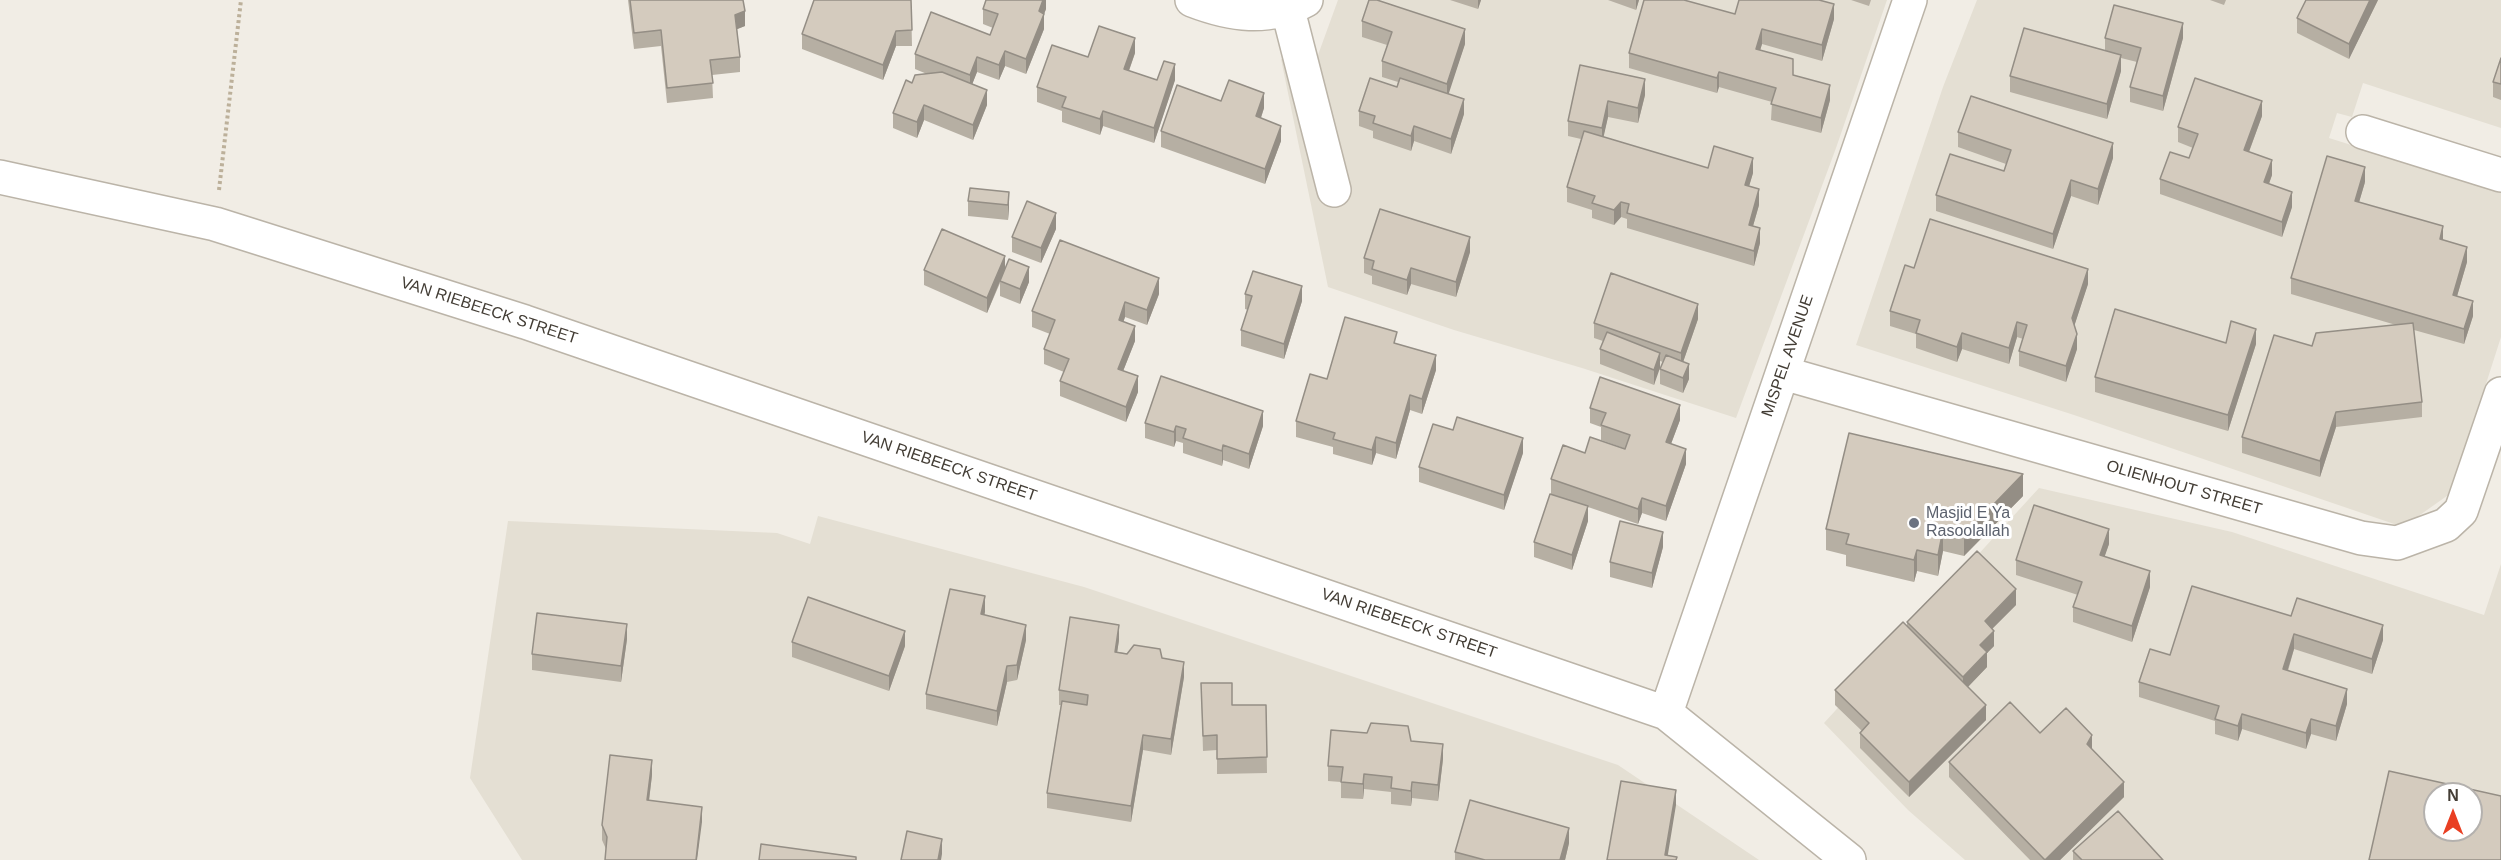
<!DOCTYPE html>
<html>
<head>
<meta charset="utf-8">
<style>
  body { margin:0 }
  #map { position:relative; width:2501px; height:860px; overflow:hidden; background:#f1ede5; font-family:Helvetica,sans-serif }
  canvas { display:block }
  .north { position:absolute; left:2423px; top:782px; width:60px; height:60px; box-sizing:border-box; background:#fff; border:2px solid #b4b1ae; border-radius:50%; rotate:0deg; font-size:16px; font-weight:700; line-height:24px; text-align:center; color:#433d35 }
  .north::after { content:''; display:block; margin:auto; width:21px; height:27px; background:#e93f23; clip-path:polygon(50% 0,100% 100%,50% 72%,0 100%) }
</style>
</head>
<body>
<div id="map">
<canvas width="2501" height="860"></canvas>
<div class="north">N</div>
</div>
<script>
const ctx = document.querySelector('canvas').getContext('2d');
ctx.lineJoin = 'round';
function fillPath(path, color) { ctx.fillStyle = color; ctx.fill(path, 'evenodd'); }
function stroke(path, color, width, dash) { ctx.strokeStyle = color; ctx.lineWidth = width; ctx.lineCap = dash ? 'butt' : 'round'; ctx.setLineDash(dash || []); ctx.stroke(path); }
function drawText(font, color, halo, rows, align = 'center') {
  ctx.font = font + ' Helvetica,sans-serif'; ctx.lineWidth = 6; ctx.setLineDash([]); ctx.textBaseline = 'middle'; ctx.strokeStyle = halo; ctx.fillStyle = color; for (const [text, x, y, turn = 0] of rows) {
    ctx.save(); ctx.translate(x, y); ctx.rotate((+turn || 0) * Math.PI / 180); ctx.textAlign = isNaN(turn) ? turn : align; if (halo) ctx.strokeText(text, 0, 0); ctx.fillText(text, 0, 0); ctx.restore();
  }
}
const residential = new Path2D(`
  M 1338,0 L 1887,0 L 1836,148 L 1736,418 L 1582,368 L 1454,330 L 1328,287 L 1281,59 L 1318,55 Z
  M 1977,0 L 2501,0 L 2501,128 L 2363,83 L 2352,117 L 2337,113 L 2329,138 L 2501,192 L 2501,337 L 2451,493 L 2403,527 L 2074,415 L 1856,345 L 1943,87 Z
  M 2039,488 L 2232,532 L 2484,615 L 2501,564 L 2501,860 L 1965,860 L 1908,810 L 1824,723 ZM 2435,794 L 2471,794 L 2471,830 L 2435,830 Z
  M 818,516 L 1084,587 L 1618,765 L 1759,860 L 522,860 L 470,778 L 508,521 L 777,533 L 810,544 Z`);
const path = new Path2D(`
  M 219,190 L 241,0`);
const minor = new Path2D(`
  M 1192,0 C 1231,15 1268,21 1306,0
  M 1288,10 L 1334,190
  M 2363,132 L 2501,175
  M 0,177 L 215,224 L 525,322 L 1666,713 L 1849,860
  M 1783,373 L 2361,538 L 2397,543 L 2446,525 L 2461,511 L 2501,394
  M 1666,713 L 1910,0`);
const wall = new Path2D(`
  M 628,0 L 743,0 L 745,26 L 737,29 L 740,57 L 740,72 L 712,75 L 713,98 L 667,103 L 661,46 L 634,49 Z
  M 911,0 L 912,46 L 896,46 L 883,80 L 802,49 L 802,34 Z
  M 1046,0 L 1046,9 L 1044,14 L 1044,29 L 1026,74 L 1005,66 L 999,80 L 977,72 L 972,84 L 987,105 L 973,140 L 924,120 L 917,138 L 893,128 L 893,113 L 912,83 L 927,74 L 915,69 L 915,54 L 990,35 L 993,28 L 983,24 L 983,9 Z
  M 1450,0 L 1481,0 L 1478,9 Z
  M 1608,0 L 1639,0 L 1636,10 Z
  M 1851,0 L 1871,0 L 1869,6 Z
  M 2210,0 L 2226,0 L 2224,5 Z
  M 2378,0 L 2349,59 L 2297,33 L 2297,18 Z
  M 1735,14 L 1834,19 L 1822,61 L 1762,44 L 1760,50 L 1793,75 L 1830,100 L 1821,133 L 1771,120 L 1772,102 L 1719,87 L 1717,93 L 1629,68 L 1629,53 Z
  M 1362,21 L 1465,44 L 1448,93 L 1464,114 L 1451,154 L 1414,141 L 1411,151 L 1373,138 L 1373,131 L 1359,126 L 1359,111 L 1397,87 L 1398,82 L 1382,77 L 1382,61 L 1387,45 L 1362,37 Z
  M 2105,38 L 2183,38 L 2163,111 L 2130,102 L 2130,87 L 2137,62 L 2121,58 L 2121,71 L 2107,119 L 2010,92 L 2010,76 L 2105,51 Z
  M 1135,53 L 1129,71 L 1157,80 L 1175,80 L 1154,143 L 1103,126 L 1100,135 L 1062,122 L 1062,111 L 1037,102 L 1037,87 L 1088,57 Z
  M 2501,58 L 2501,100 L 2493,97 L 2493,82 Z
  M 1580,65 L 1645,95 L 1638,123 L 1608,117 L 1603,137 L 1708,168 L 1753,173 L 1749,186 L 1759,205 L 1753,226 L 1760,243 L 1754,266 L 1627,228 L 1627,219 L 1621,217 L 1614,225 L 1592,218 L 1592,210 L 1567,202 L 1567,187 L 1581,139 L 1568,136 L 1568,121 Z
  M 1221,101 L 1264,108 L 1261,118 L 1281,141 L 1265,184 L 1161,147 L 1161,131 Z
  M 2262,116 L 2249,152 L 2272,175 L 2269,184 L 2292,207 L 2282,237 L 2160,194 L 2160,179 L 2189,158 L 2193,148 L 2178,142 L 2178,127 Z
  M 1958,132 L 2113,158 L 2098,205 L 2071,196 L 2053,249 L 1936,211 L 1936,195 L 2004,171 L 2006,164 L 1958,147 Z
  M 2365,182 L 2359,202 L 2443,240 L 2467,262 L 2457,296 L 2473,316 L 2464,344 L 2414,330 L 2422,402 L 2422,417 L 2336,427 L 2320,477 L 2242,453 L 2242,437 L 2396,325 L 2291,294 L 2291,278 Z
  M 1009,192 L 1009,207 L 1008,220 L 968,216 L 968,201 Z
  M 1056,229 L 1041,263 L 1012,252 L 1012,237 Z
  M 1470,252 L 1456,297 L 1411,284 L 1407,295 L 1372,284 L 1372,276 L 1364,273 L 1364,258 Z
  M 1005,268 L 1029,282 L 1020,304 L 1000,296 L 1000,283 L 987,313 L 924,285 L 924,270 Z
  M 1914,268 L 2088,284 L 2074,326 L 2077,349 L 2066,382 L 2019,366 L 2019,351 L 2023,339 L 2017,337 L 2009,364 L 1962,349 L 1957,362 L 1916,348 L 1916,334 L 1890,326 L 1890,311 Z
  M 1159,294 L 1147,325 L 1125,317 L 1123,322 L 1135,341 L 1123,371 L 1138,392 L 1126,422 L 1060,396 L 1060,381 L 1064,372 L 1044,364 L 1044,349 L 1050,334 L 1032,327 L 1032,311 Z
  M 1245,294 L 1302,301 L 1284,359 L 1241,346 L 1241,330 L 1248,310 L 1245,309 Z
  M 1698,319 L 1683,362 L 1689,379 L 1683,393 L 1660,384 L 1660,369 L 1663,362 L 1660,361 L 1654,385 L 1600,364 L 1600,349 L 1603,341 L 1594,338 L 1594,323 Z
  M 2226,343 L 2256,344 L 2228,431 L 2095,392 L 2095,377 Z
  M 1397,344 L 1436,370 L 1422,414 L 1410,410 L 1396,459 L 1376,453 L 1372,465 L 1333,454 L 1333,447 L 1296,437 L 1296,421 L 1327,379 Z
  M 1590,408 L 1680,420 L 1671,444 L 1686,464 L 1666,521 L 1642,513 L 1638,524 L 1588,507 L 1588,521 L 1572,570 L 1534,557 L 1534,542 L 1551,494 L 1551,479 L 1625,449 L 1626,449 L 1601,440 L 1601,427 L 1590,423 Z
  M 1145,423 L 1263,426 L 1249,469 L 1223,460 L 1222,466 L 1183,453 L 1183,443 L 1176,441 L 1174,447 L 1145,438 Z
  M 1523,453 L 1504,510 L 1419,482 L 1419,467 Z
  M 2023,496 L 1964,556 L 1943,551 L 1938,576 L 1917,571 L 1914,582 L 1846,566 L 1846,555 L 1826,550 L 1826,529 Z
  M 2109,544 L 2104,557 L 2150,587 L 2132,642 L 2073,622 L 2073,607 L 2078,595 L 2016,575 L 2016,560 Z
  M 1663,547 L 1652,588 L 1610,577 L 1610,562 Z
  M 2016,605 L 1992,629 L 1994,646 L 1987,653 L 1987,667 L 1968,687 L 1986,720 L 1909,797 L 1860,748 L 1860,733 L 1862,731 L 1835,705 L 1835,690 L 1907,627 L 1907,622 Z
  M 985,612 L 984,615 L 1026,640 L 1017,680 L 1007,682 L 997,726 L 926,709 L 926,694 Z
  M 2291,616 L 2383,640 L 2372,674 L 2294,649 L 2288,671 L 2347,704 L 2336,741 L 2311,734 L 2306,749 L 2242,729 L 2238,741 L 2215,734 L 2215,721 L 2139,697 L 2139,682 L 2170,655 Z
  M 627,639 L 621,682 L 532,670 L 532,654 Z
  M 1119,640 L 1117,652 L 1162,658 L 1184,677 L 1171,755 L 1143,750 L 1131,822 L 1047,808 L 1047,793 L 1061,705 L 1059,705 L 1059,690 Z
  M 792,642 L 905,646 L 889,691 L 792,657 Z
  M 1201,683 L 1232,705 L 1266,705 L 1267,773 L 1217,774 L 1217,750 L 1203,751 Z
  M 2040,733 L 2092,750 L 2124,797 L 2060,860 L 2030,860 L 1949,777 L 1949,762 Z
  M 1411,741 L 1443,759 L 1438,801 L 1412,798 L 1411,806 L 1391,804 L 1391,792 L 1364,789 L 1363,799 L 1341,798 L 1341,782 L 1328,781 L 1328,766 Z
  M 652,775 L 649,801 L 702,822 L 606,849 L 602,840 L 602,825 Z
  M 1569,843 L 1565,860 L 1455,860 L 1455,852 Z
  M 2073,851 L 2163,860 L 2073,860 Z`);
const shadedWall = new Path2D(`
  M 1043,0 L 1046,0 L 1046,9 L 1041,22 L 1044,14 L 1044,29 L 1026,74 L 1026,59 L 1039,11 Z
  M 1478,0 L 1481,0 L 1478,9 Z
  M 1636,0 L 1639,0 L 1636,10 Z
  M 2370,0 L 2378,0 L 2349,59 L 2349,44 Z
  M 1834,4 L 1834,19 L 1822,61 L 1822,45 Z
  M 745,11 L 745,26 L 735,30 L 735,15 Z
  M 2183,23 L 2183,38 L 2163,111 L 2163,96 Z
  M 1465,29 L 1465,44 L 1447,99 L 1447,84 Z
  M 1762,29 L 1762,44 L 1756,64 L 1756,49 Z
  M 896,31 L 896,46 L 883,80 L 883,65 Z
  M 1135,38 L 1135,53 L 1124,84 L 1124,69 Z
  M 1005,51 L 1005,66 L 999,80 L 999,65 Z
  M 2121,55 L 2121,71 L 2107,119 L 2107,104 Z
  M 977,57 L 977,72 L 970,90 L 970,75 Z
  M 1175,64 L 1175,80 L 1154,143 L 1154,128 Z
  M 1719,72 L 1719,87 L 1717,93 L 1717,78 Z
  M 1645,79 L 1645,95 L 1638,123 L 1638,108 Z
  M 1830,85 L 1830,100 L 1821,133 L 1821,118 Z
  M 987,90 L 987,105 L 973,140 L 973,125 Z
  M 1264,93 L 1264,108 L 1256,132 L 1256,116 Z
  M 1464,99 L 1464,114 L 1451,154 L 1451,139 Z
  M 1608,101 L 1608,117 L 1602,144 L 1602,128 Z
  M 2262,101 L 2262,116 L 2244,165 L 2244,150 Z
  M 924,105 L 924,120 L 917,138 L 917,122 Z
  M 1103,111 L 1103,126 L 1100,135 L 1100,119 Z
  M 1281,126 L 1281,141 L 1265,184 L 1265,169 Z
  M 1414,126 L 1414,141 L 1411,151 L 1411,136 Z
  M 2113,143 L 2113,158 L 2098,205 L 2098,189 Z
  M 1753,158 L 1753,173 L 1745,200 L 1745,185 Z
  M 2272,160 L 2272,175 L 2264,197 L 2264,182 Z
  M 2365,167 L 2365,182 L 2355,216 L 2355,201 Z
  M 2071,180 L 2071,196 L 2053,249 L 2053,234 Z
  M 1759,189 L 1759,205 L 1749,240 L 1749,225 Z
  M 1009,192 L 1009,207 L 1008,220 L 1008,205 Z
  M 2292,192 L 2292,207 L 2282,237 L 2282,222 Z
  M 1621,202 L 1621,217 L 1614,225 L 1614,210 Z
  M 1056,213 L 1056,229 L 1041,263 L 1041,248 Z
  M 2443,226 L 2443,242 L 2440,239 Z
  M 1760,228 L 1760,243 L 1754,266 L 1754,251 Z
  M 1470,237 L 1470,252 L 1456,297 L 1456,282 Z
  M 2467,247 L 2467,262 L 2453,310 L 2453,295 Z
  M 1005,256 L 1005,272 L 1000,281 L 987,313 L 987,298 Z
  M 1029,267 L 1029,282 L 1020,304 L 1020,289 Z
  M 1411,268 L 1411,284 L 1407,295 L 1407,280 Z
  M 2088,269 L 2088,284 L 2072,333 L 2072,318 Z
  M 1159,278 L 1159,294 L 1147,325 L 1147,310 Z
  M 1302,286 L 1302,301 L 1284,359 L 1284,344 Z
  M 2473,301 L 2473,316 L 2464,344 L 2464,329 Z
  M 1125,302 L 1125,317 L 1119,335 L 1119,320 Z
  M 1698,304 L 1698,319 L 1681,368 L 1681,353 Z
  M 2017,322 L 2017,337 L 2009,364 L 2009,348 Z
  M 1135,326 L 1135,341 L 1118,384 L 1118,369 Z
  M 2256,329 L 2256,344 L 2228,431 L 2228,415 Z
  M 1962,333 L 1962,349 L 1957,362 L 1957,347 Z
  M 2077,334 L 2077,349 L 2066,382 L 2066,366 Z
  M 1660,353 L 1660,368 L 1654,385 L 1654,370 Z
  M 1436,355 L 1436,370 L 1422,414 L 1422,399 Z
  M 1689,364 L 1689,379 L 1683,393 L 1683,378 Z
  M 1138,376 L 1138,392 L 1126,422 L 1126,407 Z
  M 1410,395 L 1410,410 L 1396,459 L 1396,443 Z
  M 1680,405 L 1680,420 L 1666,457 L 1666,442 Z
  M 1263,411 L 1263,426 L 1249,469 L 1249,454 Z
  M 2336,412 L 2336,427 L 2320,477 L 2320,461 Z
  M 1176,426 L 1176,441 L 1174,447 L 1174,432 Z
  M 1376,437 L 1376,453 L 1372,465 L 1372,450 Z
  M 1523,438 L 1523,453 L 1504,510 L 1504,495 Z
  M 1223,445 L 1223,460 L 1222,466 L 1222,451 Z
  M 1686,449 L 1686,464 L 1666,521 L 1666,506 Z
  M 2023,474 L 2023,496 L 1964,556 L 1964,535 Z
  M 1642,498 L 1642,513 L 1638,524 L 1638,509 Z
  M 1588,506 L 1588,521 L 1572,570 L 1572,555 Z
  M 2109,529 L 2109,544 L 2100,570 L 2100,555 Z
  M 1943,530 L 1943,551 L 1938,576 L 1938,555 Z
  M 1663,532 L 1663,547 L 1652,588 L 1652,573 Z
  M 1917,550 L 1917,571 L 1914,582 L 1914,560 Z
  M 2150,571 L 2150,587 L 2132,642 L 2132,626 Z
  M 2016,589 L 2016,605 L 1985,636 L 1985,621 Z
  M 985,596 L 985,612 L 981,629 L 981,614 Z
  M 627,624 L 627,639 L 621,682 L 621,666 Z
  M 1026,625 L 1026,640 L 1017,680 L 1017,665 Z
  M 1119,625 L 1119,640 L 1115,667 L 1115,652 Z
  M 2383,625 L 2383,640 L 2372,674 L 2372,659 Z
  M 905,631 L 905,646 L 889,691 L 889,676 Z
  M 1994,631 L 1994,646 L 1987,653 L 1987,667 L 1963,692 L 1963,677 L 1980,645 Z
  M 2294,634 L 2294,649 L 2283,685 L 2283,669 Z
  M 1184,662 L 1184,677 L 1171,755 L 1171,739 Z
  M 1007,666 L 1007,682 L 997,726 L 997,711 Z
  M 2347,689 L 2347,704 L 2336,741 L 2336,726 Z
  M 1986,705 L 1986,720 L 1909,797 L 1909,782 Z
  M 2242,714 L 2242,729 L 2238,741 L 2238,726 Z
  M 2311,719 L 2311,734 L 2306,749 L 2306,733 Z
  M 1143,735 L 1143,750 L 1131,822 L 1131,806 Z
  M 2092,735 L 2092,750 L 2087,744 Z
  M 1443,744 L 1443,759 L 1438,801 L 1438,785 Z
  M 652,760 L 652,775 L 647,816 L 647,800 Z
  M 1364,774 L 1364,789 L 1363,799 L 1363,784 Z
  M 1412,782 L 1412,798 L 1411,806 L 1411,791 Z
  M 2124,782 L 2124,797 L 2060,860 L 2045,860 Z
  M 1676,790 L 1676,805 L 1667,860 L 1665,855 Z
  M 702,807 L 702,822 L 697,860 L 696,860 Z
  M 1569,828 L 1569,843 L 1565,860 L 1560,860 Z
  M 942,839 L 942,854 L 941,860 L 938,860 Z`);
const building = new Path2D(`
  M 630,0 L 743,0 L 745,11 L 735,15 L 740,57 L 710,60 L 713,83 L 667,88 L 661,30 L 634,33 Z
  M 814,0 L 911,0 L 912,30 L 896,31 L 883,65 L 802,34 Z
  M 986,0 L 1043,0 L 1039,11 L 1044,14 L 1026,59 L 1005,51 L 999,65 L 977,57 L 970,75 L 915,54 L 931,12 L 990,35 L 998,14 L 983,9 Z
  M 1369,0 L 1377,0 L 1465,29 L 1447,84 L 1382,61 L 1392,32 L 1362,21 Z
  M 1644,0 L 1684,0 L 1735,14 L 1739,0 L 1819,0 L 1834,4 L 1822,45 L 1762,29 L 1756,49 L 1793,59 L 1793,75 L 1830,85 L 1821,118 L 1771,104 L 1776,88 L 1719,72 L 1717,78 L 1629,53 Z
  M 2306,0 L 2370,0 L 2349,44 L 2297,18 Z
  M 2114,5 L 2183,23 L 2163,96 L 2130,87 L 2141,48 L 2105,38 Z
  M 1099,26 L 1135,38 L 1124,69 L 1157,80 L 1164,61 L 1175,64 L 1154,128 L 1103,111 L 1100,119 L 1062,107 L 1066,97 L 1037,87 L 1052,45 L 1088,57 Z
  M 2024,28 L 2121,55 L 2107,104 L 2010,76 Z
  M 2501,58 L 2501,84 L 2493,82 Z
  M 1580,65 L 1645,79 L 1638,108 L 1608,101 L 1602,128 L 1568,121 Z
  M 942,72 L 987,90 L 973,125 L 924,105 L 917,122 L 893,113 L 906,80 L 912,83 L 915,75 Z
  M 1370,78 L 1397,87 L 1400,78 L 1464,99 L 1451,139 L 1414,126 L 1411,136 L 1373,123 L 1375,116 L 1359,111 Z
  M 2195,78 L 2262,101 L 2244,150 L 2272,160 L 2264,182 L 2292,192 L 2282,222 L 2160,179 L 2170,152 L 2189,158 L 2198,134 L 2178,127 Z
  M 1229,80 L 1264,93 L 1256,116 L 1281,126 L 1265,169 L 1161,131 L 1177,85 L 1221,101 Z
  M 1971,96 L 2113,143 L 2098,189 L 2071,180 L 2053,234 L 1936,195 L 1950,154 L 2004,171 L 2011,150 L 1958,132 Z
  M 1584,131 L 1708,168 L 1714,146 L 1753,158 L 1745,185 L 1759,189 L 1749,225 L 1760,228 L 1754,251 L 1627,213 L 1629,204 L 1621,202 L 1614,210 L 1592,203 L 1595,196 L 1567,187 Z
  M 2327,156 L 2365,167 L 2355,201 L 2443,226 L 2440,239 L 2467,247 L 2453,295 L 2473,301 L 2464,329 L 2291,278 Z
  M 970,188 L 1009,192 L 1008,205 L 968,201 Z
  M 1027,201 L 1056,213 L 1041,248 L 1012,237 Z
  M 1380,209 L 1470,237 L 1456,282 L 1411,268 L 1407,280 L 1372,269 L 1374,261 L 1364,258 Z
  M 1930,219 L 2088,269 L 2072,318 L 2077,334 L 2066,366 L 2019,351 L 2027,325 L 2017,322 L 2009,348 L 1962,333 L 1957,347 L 1916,333 L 1920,320 L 1890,311 L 1905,265 L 1914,268 Z
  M 942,229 L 1005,256 L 987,298 L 924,270 Z
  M 1060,240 L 1159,278 L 1147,310 L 1125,302 L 1119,320 L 1135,326 L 1118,369 L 1138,376 L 1126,407 L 1060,381 L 1069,359 L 1044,349 L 1055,320 L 1032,311 Z
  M 1009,259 L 1029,267 L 1020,289 L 1000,281 Z
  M 1253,271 L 1302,286 L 1284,344 L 1241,330 L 1252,296 L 1245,294 Z
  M 1611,273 L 1698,304 L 1681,353 L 1594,323 Z
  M 2115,309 L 2226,343 L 2231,321 L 2256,329 L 2228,415 L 2095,377 Z
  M 1345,317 L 1397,332 L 1394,343 L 1436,355 L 1422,399 L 1410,395 L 1396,443 L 1376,437 L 1372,450 L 1333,439 L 1335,433 L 1296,421 L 1310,374 L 1327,379 Z
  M 2413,323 L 2422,402 L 2336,412 L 2320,461 L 2242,437 L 2274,335 L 2312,346 L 2316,333 Z
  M 1607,332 L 1660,353 L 1654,370 L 1600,349 Z
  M 1666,355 L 1689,364 L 1683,378 L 1660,369 Z
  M 1161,376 L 1263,411 L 1249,454 L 1223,445 L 1222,451 L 1183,438 L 1186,429 L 1176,426 L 1174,432 L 1145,423 Z
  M 1600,377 L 1680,405 L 1666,442 L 1686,449 L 1666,506 L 1642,498 L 1638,509 L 1551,479 L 1563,445 L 1585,453 L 1590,437 L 1625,449 L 1630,435 L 1601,425 L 1606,413 L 1590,408 Z
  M 1457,417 L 1523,438 L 1504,495 L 1419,467 L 1433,424 L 1453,430 Z
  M 1849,433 L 2023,474 L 1964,535 L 1943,530 L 1938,555 L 1917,550 L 1914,560 L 1846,544 L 1849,534 L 1826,529 Z
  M 1550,494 L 1588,506 L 1572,555 L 1534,542 Z
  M 2034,505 L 2109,529 L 2100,555 L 2150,571 L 2132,626 L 2073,607 L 2082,582 L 2016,560 Z
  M 1620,521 L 1663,532 L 1652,573 L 1610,562 Z
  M 1977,551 L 2016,589 L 1985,621 L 1994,631 L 1980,645 L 1987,652 L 1963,677 L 1907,622 Z
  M 2192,586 L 2291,616 L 2297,598 L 2383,625 L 2372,659 L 2294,634 L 2283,669 L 2347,689 L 2336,726 L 2311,719 L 2306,733 L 2242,714 L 2238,726 L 2215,719 L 2219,706 L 2139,682 L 2150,649 L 2170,655 Z
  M 950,589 L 985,596 L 981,614 L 1026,625 L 1017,665 L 1007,666 L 997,711 L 926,694 Z
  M 808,597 L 905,631 L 889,676 L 792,642 Z
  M 537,613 L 627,624 L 621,666 L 532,654 Z
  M 1070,617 L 1119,625 L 1115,652 L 1127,654 L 1134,645 L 1160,649 L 1162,658 L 1184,662 L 1171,739 L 1143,735 L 1131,806 L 1047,793 L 1062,701 L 1087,705 L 1088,695 L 1059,690 Z
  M 1903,622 L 1986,705 L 1909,782 L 1860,733 L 1869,723 L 1835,690 Z
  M 1201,683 L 1232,683 L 1232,705 L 1266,705 L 1267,757 L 1217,759 L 1217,735 L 1203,736 Z
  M 2010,702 L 2040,733 L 2066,708 L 2092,735 L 2087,744 L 2124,782 L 2045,860 L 1949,762 Z
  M 1371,723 L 1408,726 L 1411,741 L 1443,744 L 1438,785 L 1412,782 L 1411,791 L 1391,788 L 1392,777 L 1364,774 L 1363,784 L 1341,782 L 1343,767 L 1328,766 L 1331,730 L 1367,733 Z
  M 610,755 L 652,760 L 647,800 L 702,807 L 696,860 L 605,860 L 607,837 L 602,825 Z
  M 2389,771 L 2501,796 L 2501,860 L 2369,860 ZM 2435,794 L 2471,794 L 2471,830 L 2435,830 Z
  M 1621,781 L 1676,790 L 1665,855 L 1677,857 L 1676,860 L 1607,860 Z
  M 1470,800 L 1569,828 L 1560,860 L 1485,860 L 1455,852 Z
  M 2118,811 L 2163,860 L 2082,860 L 2073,851 Z
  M 907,831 L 942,839 L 938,860 L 901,860 Z
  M 761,844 L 856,857 L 856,860 L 759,860 Z`);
const markers = [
  [1914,523,6,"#6b7280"]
];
const streetNames = [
  ["VAN RIEBEECK STREET",489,311,18],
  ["MISPEL AVENUE",1788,356,-71],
  ["VAN RIEBEECK STREET",949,467,19],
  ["OLIENHOUT STREET",2184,488,16],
  ["VAN RIEBEECK STREET",1409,624,19]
];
const worshipNames = [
  ["Masjid E Ya",1926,514],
  ["Rasoolallah",1926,532]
];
fillPath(residential, '#e4dfd3');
stroke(minor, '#bbb4a8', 36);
stroke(path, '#bcb09a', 4, [3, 3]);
stroke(minor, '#fff', 33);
fillPath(wall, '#b6afa3');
fillPath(shadedWall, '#948e85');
fillPath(building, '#d4cbbe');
stroke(building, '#948e85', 1.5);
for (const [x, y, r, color] of markers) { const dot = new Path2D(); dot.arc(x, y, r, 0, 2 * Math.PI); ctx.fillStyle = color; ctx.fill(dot); stroke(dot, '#fff', 2); }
drawText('16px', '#433d35', '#fff', streetNames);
drawText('16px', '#5b616d', '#fff', worshipNames, 'left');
</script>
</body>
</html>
